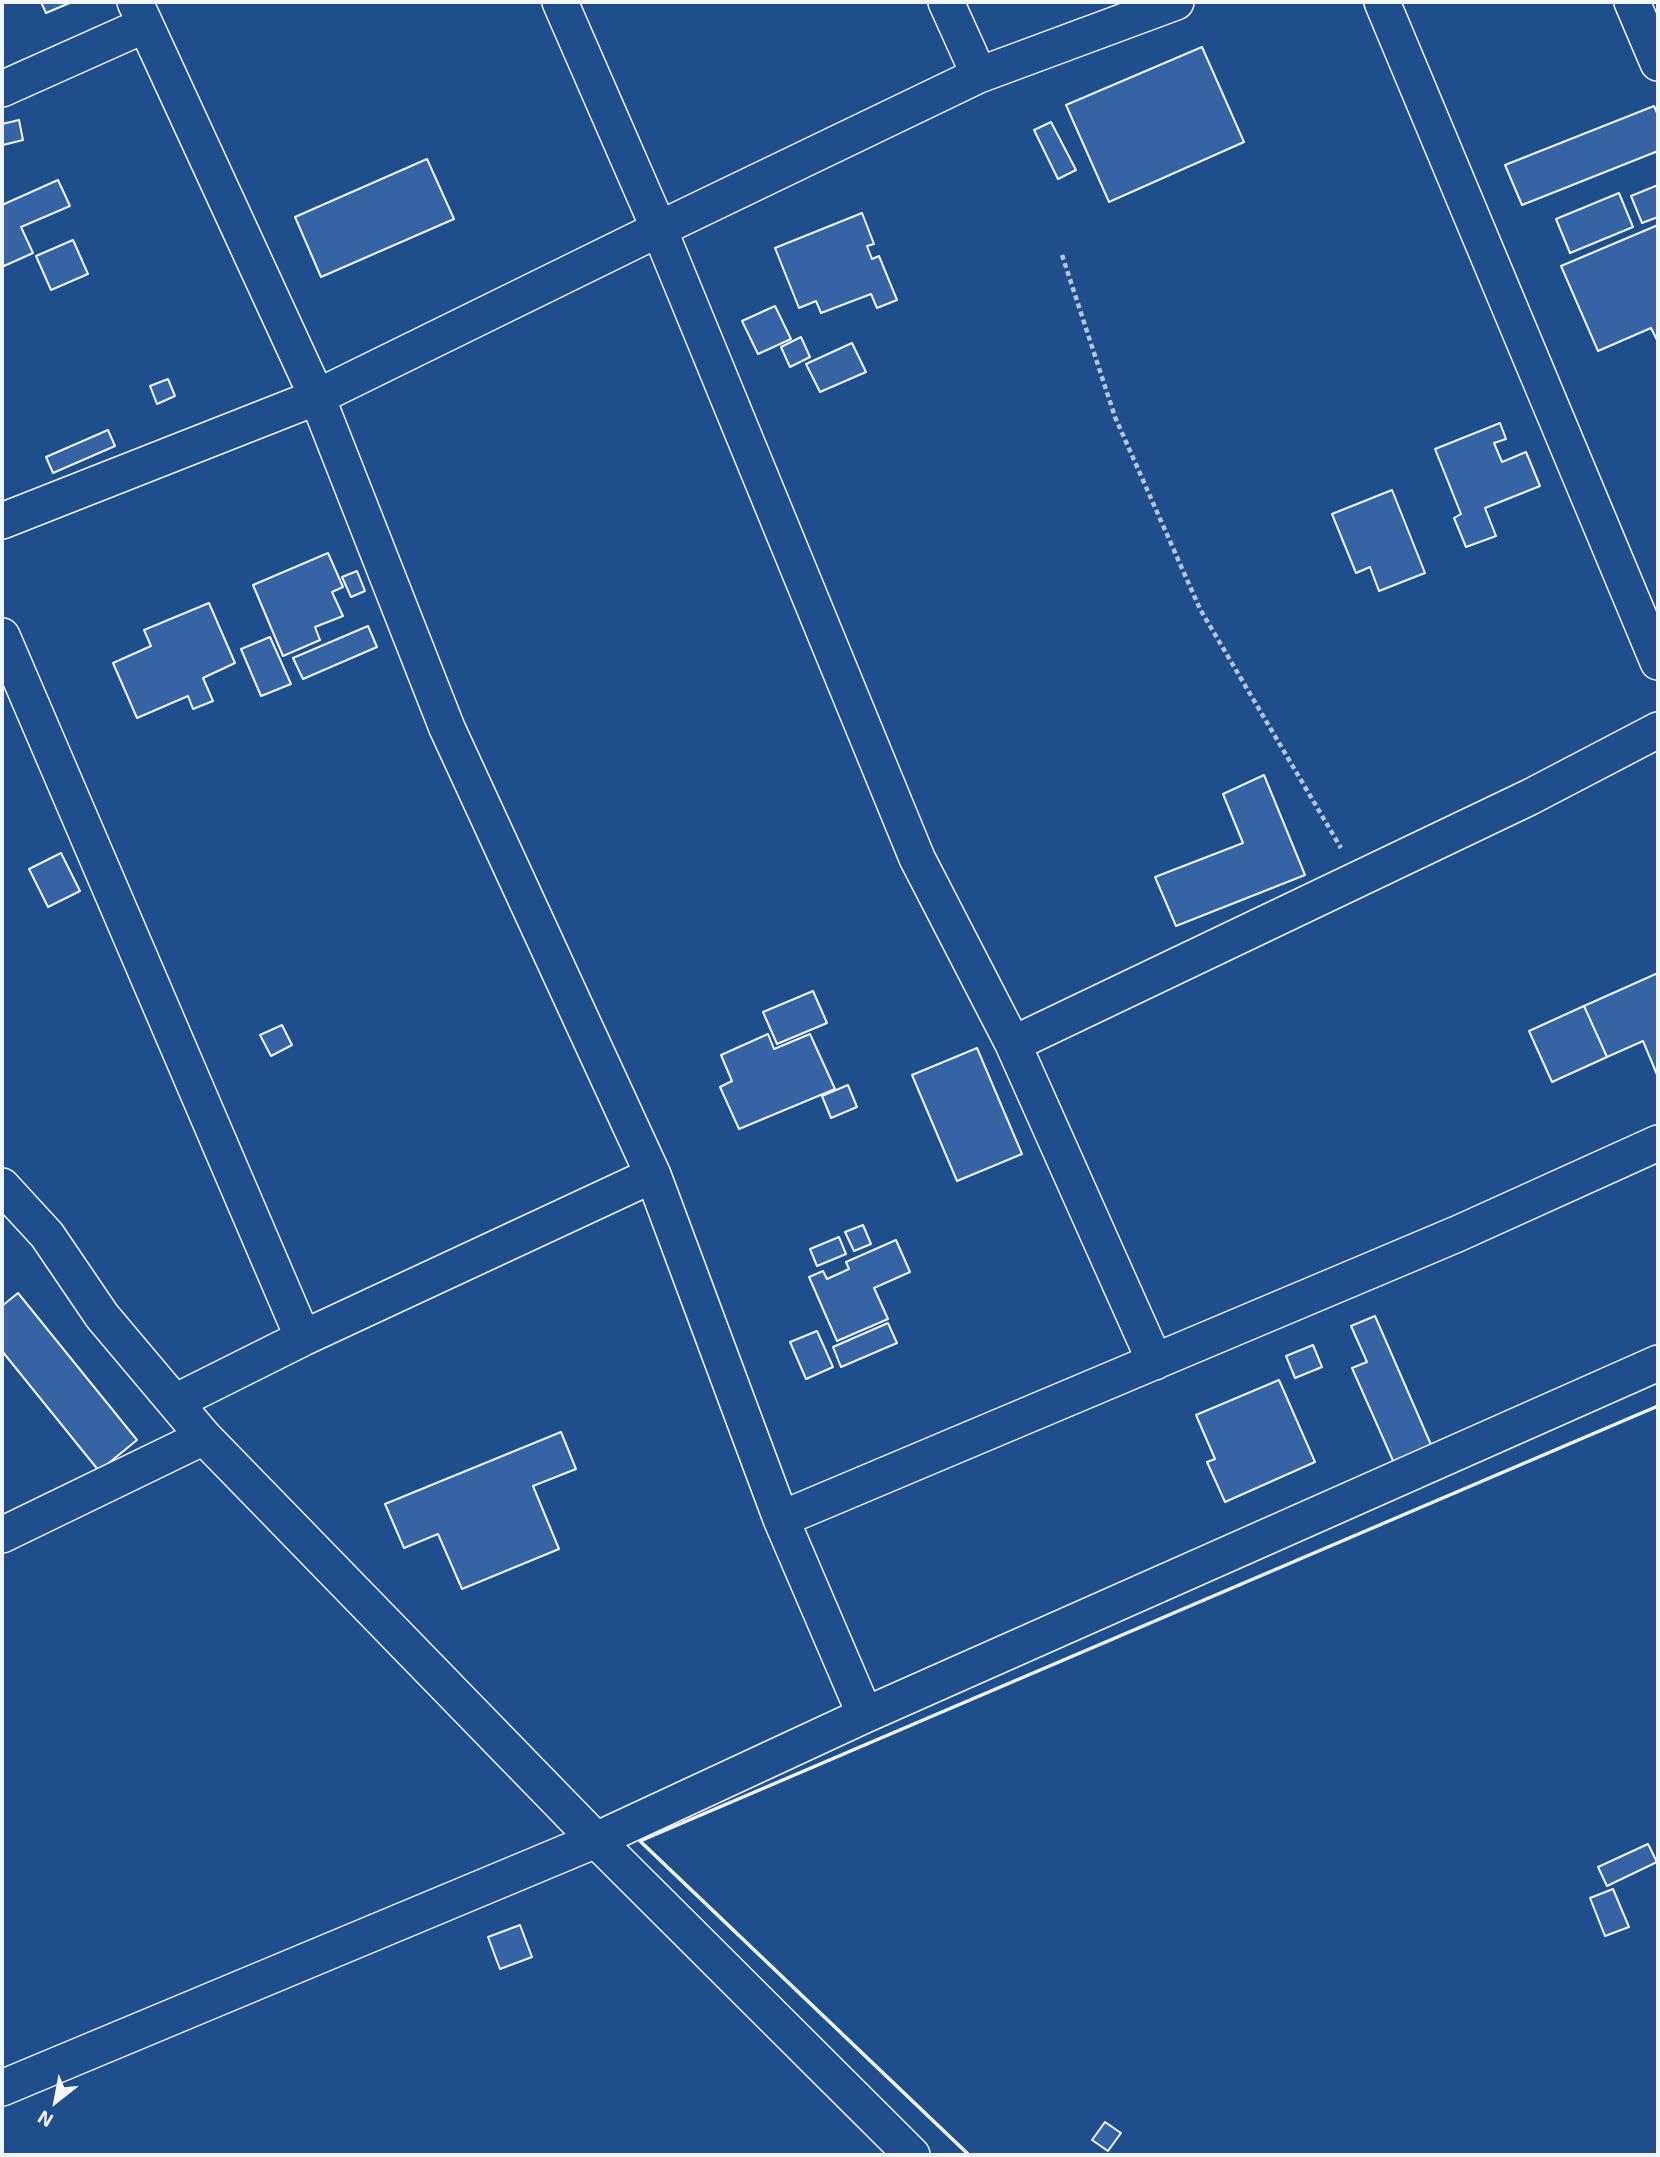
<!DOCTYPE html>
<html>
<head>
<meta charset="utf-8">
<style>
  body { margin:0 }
  #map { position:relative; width:1660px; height:2157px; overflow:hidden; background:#1f4e8c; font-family:"Exo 2",sans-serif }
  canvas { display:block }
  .frame { position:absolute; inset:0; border:4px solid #f2f6ff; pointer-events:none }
  .north { position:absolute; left:21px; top:2066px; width:70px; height:70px; -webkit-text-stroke:5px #1f4e8c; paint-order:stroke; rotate:211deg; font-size:19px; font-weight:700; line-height:28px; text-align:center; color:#f2f6ff }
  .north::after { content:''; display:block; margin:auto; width:24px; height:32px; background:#f2f6ff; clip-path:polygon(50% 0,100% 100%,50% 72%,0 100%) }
</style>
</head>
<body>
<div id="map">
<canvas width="1660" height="2157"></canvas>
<div class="frame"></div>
<div class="north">N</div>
</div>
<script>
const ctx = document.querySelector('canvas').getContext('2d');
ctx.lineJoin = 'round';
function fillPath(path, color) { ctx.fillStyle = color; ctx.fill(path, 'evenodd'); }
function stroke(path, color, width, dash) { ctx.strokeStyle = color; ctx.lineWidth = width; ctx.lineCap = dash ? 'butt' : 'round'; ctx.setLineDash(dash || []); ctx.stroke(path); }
const building = new Path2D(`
  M 41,2 L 72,2 L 46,13 Z
  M 1202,47 L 1244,142 L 1109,202 L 1066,105 Z
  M 1654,106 L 1658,115 L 1658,151 L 1522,205 L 1505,165 Z
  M 19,120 L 23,140 L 3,145 L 2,124 Z
  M 1051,122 L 1076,170 L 1058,179 L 1034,130 Z
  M 427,159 L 454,219 L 321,277 L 295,217 Z
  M 58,180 L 70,206 L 21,227 L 33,253 L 4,266 L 2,261 L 2,205 Z
  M 1658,185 L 1658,217 L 1642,223 L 1631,196 Z
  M 1619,193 L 1633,227 L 1570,253 L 1556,219 Z
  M 862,213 L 874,244 L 867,246 L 872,259 L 879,256 L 897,300 L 877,308 L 871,294 L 821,313 L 816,301 L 799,308 L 775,248 Z
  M 1658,225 L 1658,342 L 1651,328 L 1598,351 L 1561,266 Z
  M 73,240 L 88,274 L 51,290 L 36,256 Z
  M 775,306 L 791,339 L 758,354 L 742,321 Z
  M 801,337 L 810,357 L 790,367 L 781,347 Z
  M 852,343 L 866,372 L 820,392 L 806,364 Z
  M 168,379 L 175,396 L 157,404 L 150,386 Z
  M 1500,423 L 1506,439 L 1494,443 L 1502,462 L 1526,452 L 1540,486 L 1485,508 L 1496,536 L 1466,547 L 1454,518 L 1461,514 L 1435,449 Z
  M 108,430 L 115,446 L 53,473 L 46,457 Z
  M 1392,490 L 1425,573 L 1379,591 L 1370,567 L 1356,573 L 1332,514 Z
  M 328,553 L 343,587 L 332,592 L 343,616 L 315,627 L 320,640 L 283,656 L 253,585 Z
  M 357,571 L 365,591 L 351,597 L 342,577 Z
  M 209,603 L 235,663 L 203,678 L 213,701 L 193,709 L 188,696 L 137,718 L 113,663 L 151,646 L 144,630 Z
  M 368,626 L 377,647 L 303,679 L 293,658 Z
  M 270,637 L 291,684 L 261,696 L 241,649 Z
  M 1264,775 L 1305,875 L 1176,926 L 1155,877 L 1243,843 L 1223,794 Z
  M 61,853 L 80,891 L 48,907 L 29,869 Z
  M 1658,973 L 1658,1077 L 1643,1041 L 1607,1057 L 1584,1006 Z
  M 813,991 L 827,1023 L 777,1044 L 763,1012 Z
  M 1584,1006 L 1607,1057 L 1552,1082 L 1529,1031 Z
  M 282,1025 L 292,1045 L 271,1056 L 260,1035 Z
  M 768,1034 L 774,1049 L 810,1034 L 835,1089 L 739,1129 L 720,1087 L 732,1081 L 721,1055 Z
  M 977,1048 L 1022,1154 L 957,1181 L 912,1075 Z
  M 848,1085 L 857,1107 L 831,1118 L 822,1096 Z
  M 863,1225 L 871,1244 L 854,1251 L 845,1232 Z
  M 839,1237 L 846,1254 L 817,1266 L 810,1249 Z
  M 896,1240 L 910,1272 L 874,1288 L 888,1319 L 837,1341 L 809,1277 L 823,1271 L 827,1279 L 849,1269 L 846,1262 Z
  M 18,1293 L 137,1440 L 99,1471 L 2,1351 L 2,1306 Z
  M 1375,1316 L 1432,1447 L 1394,1463 L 1352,1368 L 1367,1362 L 1351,1326 Z
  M 888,1323 L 897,1343 L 841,1367 L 833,1347 Z
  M 817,1331 L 833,1367 L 806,1379 L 790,1342 Z
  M 1313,1345 L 1322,1367 L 1295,1378 L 1286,1356 Z
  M 1279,1380 L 1315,1462 L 1225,1502 L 1207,1462 L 1215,1459 L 1196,1415 Z
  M 561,1432 L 576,1469 L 533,1486 L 559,1549 L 462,1589 L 438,1534 L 404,1548 L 385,1504 Z
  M 1648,1844 L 1657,1862 L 1607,1886 L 1598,1867 Z
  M 1613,1889 L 1629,1927 L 1605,1936 L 1590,1898 Z
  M 520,1925 L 532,1957 L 500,1969 L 488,1937 Z
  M 1105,2122 L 1121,2133 L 1108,2151 L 1092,2140 Z`);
const path = new Path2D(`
  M 1062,255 L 1115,417 L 1200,609 L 1341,848`);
const street = new Path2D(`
  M 135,2 L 317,397 L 447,728 L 653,1175 L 781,1519 L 865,1715
  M 560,2 L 659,229 L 917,858 L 1013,1044 L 1155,1362
  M 946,2 L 979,75
  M 1382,2 L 1658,662
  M 1632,2 L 1658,63
  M 2,89 L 145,25
  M 2,521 L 317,397 L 659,229 L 979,75 L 1176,2
  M 2,636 L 303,1338
  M 1013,1044 L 1530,797 L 1658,730
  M 2,1186 L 47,1235 L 102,1316 L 204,1437 L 596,1840 L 912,2155
  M 175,1402 L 303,1338 L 653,1175
  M 781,1519 L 1457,1234 L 1658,1143
  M 2,1535 L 204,1437
  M 2,2088 L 596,1840 L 865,1715 L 1658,1363`);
const wall = new Path2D(`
  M 969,2155 L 640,1841 L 1658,1406`);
fillPath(building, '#3563a3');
stroke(building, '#f2f6ff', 2);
stroke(street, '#f2f6ff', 38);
stroke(path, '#b3c4dc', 4.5, [5, 3.5]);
stroke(street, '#1f4e8c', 35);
stroke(wall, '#f2f6ff', 3.5);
</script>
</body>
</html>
